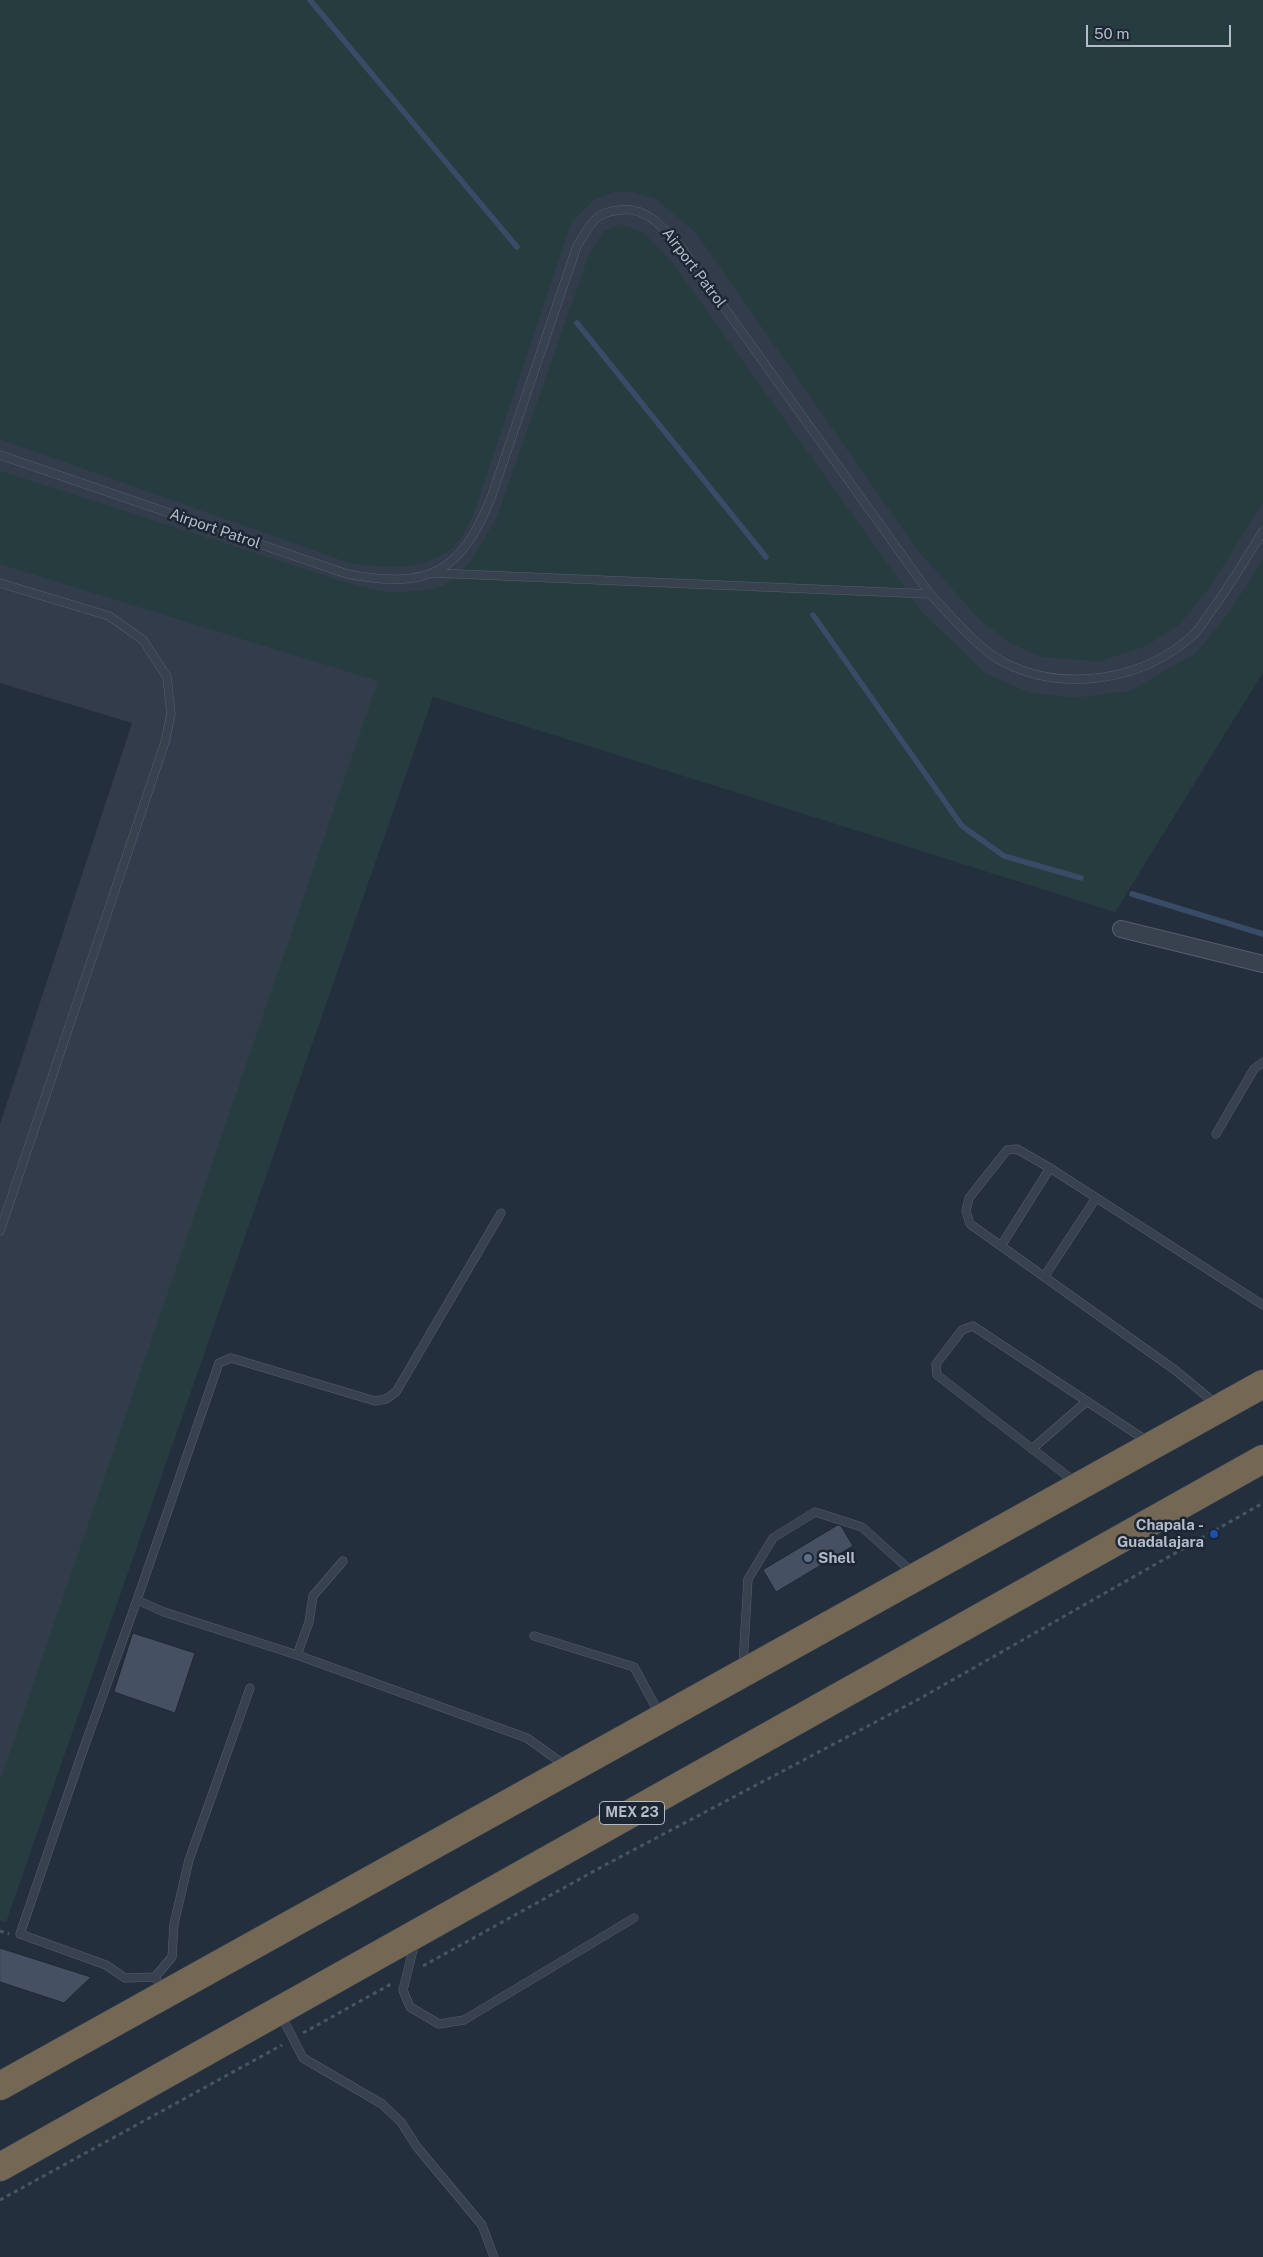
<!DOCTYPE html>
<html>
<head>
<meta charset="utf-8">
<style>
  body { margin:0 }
  #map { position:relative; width:1263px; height:2257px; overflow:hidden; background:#242f3e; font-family:"Public Sans",sans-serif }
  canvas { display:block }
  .scale { position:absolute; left:1086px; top:25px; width:145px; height:22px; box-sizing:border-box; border:2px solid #b4bcc9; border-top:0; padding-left:6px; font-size:15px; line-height:18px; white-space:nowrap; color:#b4bcc9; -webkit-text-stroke:4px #1d2633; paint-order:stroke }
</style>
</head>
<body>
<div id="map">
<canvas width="1263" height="2257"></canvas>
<div class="scale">50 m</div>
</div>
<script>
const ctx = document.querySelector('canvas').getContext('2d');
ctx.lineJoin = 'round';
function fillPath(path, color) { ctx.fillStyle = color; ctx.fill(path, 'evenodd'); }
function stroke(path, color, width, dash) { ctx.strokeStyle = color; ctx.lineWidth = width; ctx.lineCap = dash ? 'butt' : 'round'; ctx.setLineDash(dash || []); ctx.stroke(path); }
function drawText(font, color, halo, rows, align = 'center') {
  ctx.font = font + ' "Public Sans",sans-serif'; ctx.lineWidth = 5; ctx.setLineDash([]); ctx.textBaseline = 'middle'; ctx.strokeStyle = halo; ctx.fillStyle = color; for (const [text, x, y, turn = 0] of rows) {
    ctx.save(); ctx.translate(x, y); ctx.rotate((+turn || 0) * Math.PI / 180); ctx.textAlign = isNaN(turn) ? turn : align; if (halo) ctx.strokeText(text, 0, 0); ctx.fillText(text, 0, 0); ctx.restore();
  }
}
const airport = new Path2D(`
  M 0,0 L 1263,0 L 1263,672 L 1115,912 L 433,696 L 6,1922 L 0,1921 L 0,1124 L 132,723 L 0,683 Z`);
const green = new Path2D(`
  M 0,0 L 1263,0 L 1263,503 L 1209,588 L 1180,624 L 1146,646 L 1099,661 L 1042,657 L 1012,644 L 980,620 L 918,551 L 696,233 L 656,199 L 633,192 L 613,192 L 594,200 L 572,221 L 472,518 C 468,525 464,533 460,539 C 434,572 387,568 350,563 L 0,439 Z
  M 621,224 L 645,234 L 672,262 L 922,612 L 986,674 L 1030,693 L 1074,698 L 1130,691 L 1196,653 L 1231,610 L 1263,559 L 1263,672 L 1115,912 L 433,697 L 6,1922 L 0,1921 L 0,1781 L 378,681 L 0,564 L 0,471 L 357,586 L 392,593 L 428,590 L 442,586 L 454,578 L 471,561 L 497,517 L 590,252 L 604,231 Z`);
const stream = new Path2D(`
  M 310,0 L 517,247
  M 577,323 L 766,557
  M 813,615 L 962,826 L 1004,856 L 1081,878
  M 1132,894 L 1263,934`);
const building = new Path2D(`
  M 838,1525 L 841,1526 L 853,1546 L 776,1592 L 763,1570 Z
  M 133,1633 L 195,1653 L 175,1713 L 114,1692 Z
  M 0,1948 L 91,1977 L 64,2003 L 0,1982 Z`);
const path = new Path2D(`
  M 0,1931 L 9,1934
  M 423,1966 L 605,1865 L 919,1699 L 1263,1503
  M 303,2033 L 391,1984
  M 0,2200 L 282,2045`);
const lane = new Path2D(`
  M 0,455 L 347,574 C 427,589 460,575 491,498 L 577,246 C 583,237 589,224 598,217 C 604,212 612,211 620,210 C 648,206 666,231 683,250 L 930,594 C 951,616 979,650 1005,663 C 1066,693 1144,680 1193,635 C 1200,629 1204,621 1209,614 C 1229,587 1246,559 1263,531
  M 434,573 L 930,594
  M 0,583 L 109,616 L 143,640 L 167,677 L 171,714 L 165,742 L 0,1231
  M 1216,1134 L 1254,1069 L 1263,1062
  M 1001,1246 L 970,1224 L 966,1211 L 969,1198 L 1007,1150 L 1017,1149 L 1050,1168
  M 1044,1277 L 1096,1198
  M 1216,1404 L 1175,1370 L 1001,1246 L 1050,1168 L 1263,1305
  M 1032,1449 L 1087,1401
  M 1075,1482 L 937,1375 L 936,1364 L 962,1330 L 973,1326 L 1147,1441
  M 137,1600 L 219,1363 L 231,1358 L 375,1401 L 386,1399 L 396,1392 L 501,1213
  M 534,1636 L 634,1667 L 660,1715
  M 297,1655 L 309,1622 L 313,1596 L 343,1561
  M 743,1665 L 748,1579 L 773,1538 L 815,1512 L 862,1527 L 912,1572
  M 415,1942 L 403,1990 L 410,2007 L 439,2024 L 464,2020 L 634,1918
  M 155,1977 L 172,1957 L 174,1924 L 189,1860 L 250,1688
  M 163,1990 L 155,1977 L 125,1978 L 106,1965 L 20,1934 L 81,1756 L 137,1600 L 164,1612 L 297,1655 L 527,1738 L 566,1766
  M 281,2015 L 303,2058 L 382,2104 L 401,2122 L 417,2147 L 482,2225 L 494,2257`);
const street = new Path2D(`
  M 1121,929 L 1263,964`);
const highway = new Path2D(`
  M 0,2086 L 1263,1384
  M 0,2167 L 1263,1459`);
const markers = [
  [1214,1534,5,"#1a4fb4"],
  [808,1558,5,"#5c6f8a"]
];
const shields = [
  [632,1813,65]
];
const shieldNames = [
  ["MEX 23",632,1813]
];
const streetNames = [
  ["Airport Patrol",694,268,53],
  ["Airport Patrol",215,529,19]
];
const poiNames = [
  ["Chapala -",1204,1525],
  ["Guadalajara",1204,1542],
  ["Shell",818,1558,"left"]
];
fillPath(airport, '#323c4b');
fillPath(green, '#263c3f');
stroke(stream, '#394c67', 5.5);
fillPath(building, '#455162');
stroke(building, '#1f2835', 1);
stroke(lane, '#565f6c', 9);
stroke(street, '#565f6c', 18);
stroke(highway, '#434c59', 29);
stroke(path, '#44595c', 3, [4, 4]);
stroke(lane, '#38414e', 8);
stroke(street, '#38414e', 16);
stroke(highway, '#746855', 28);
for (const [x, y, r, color] of markers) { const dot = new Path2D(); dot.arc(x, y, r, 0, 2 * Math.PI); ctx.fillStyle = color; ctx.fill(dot); stroke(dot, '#1d2633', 2); }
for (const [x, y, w] of shields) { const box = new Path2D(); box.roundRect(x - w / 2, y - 11.5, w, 23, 4); ctx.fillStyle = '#1d2633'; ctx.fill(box); stroke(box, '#b4bcc9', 1); }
drawText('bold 14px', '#b4bcc9', null, shieldNames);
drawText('15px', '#b4bcc9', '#1d2633', streetNames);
drawText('bold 15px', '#b4bcc9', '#1d2633', poiNames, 'right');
</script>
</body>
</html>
